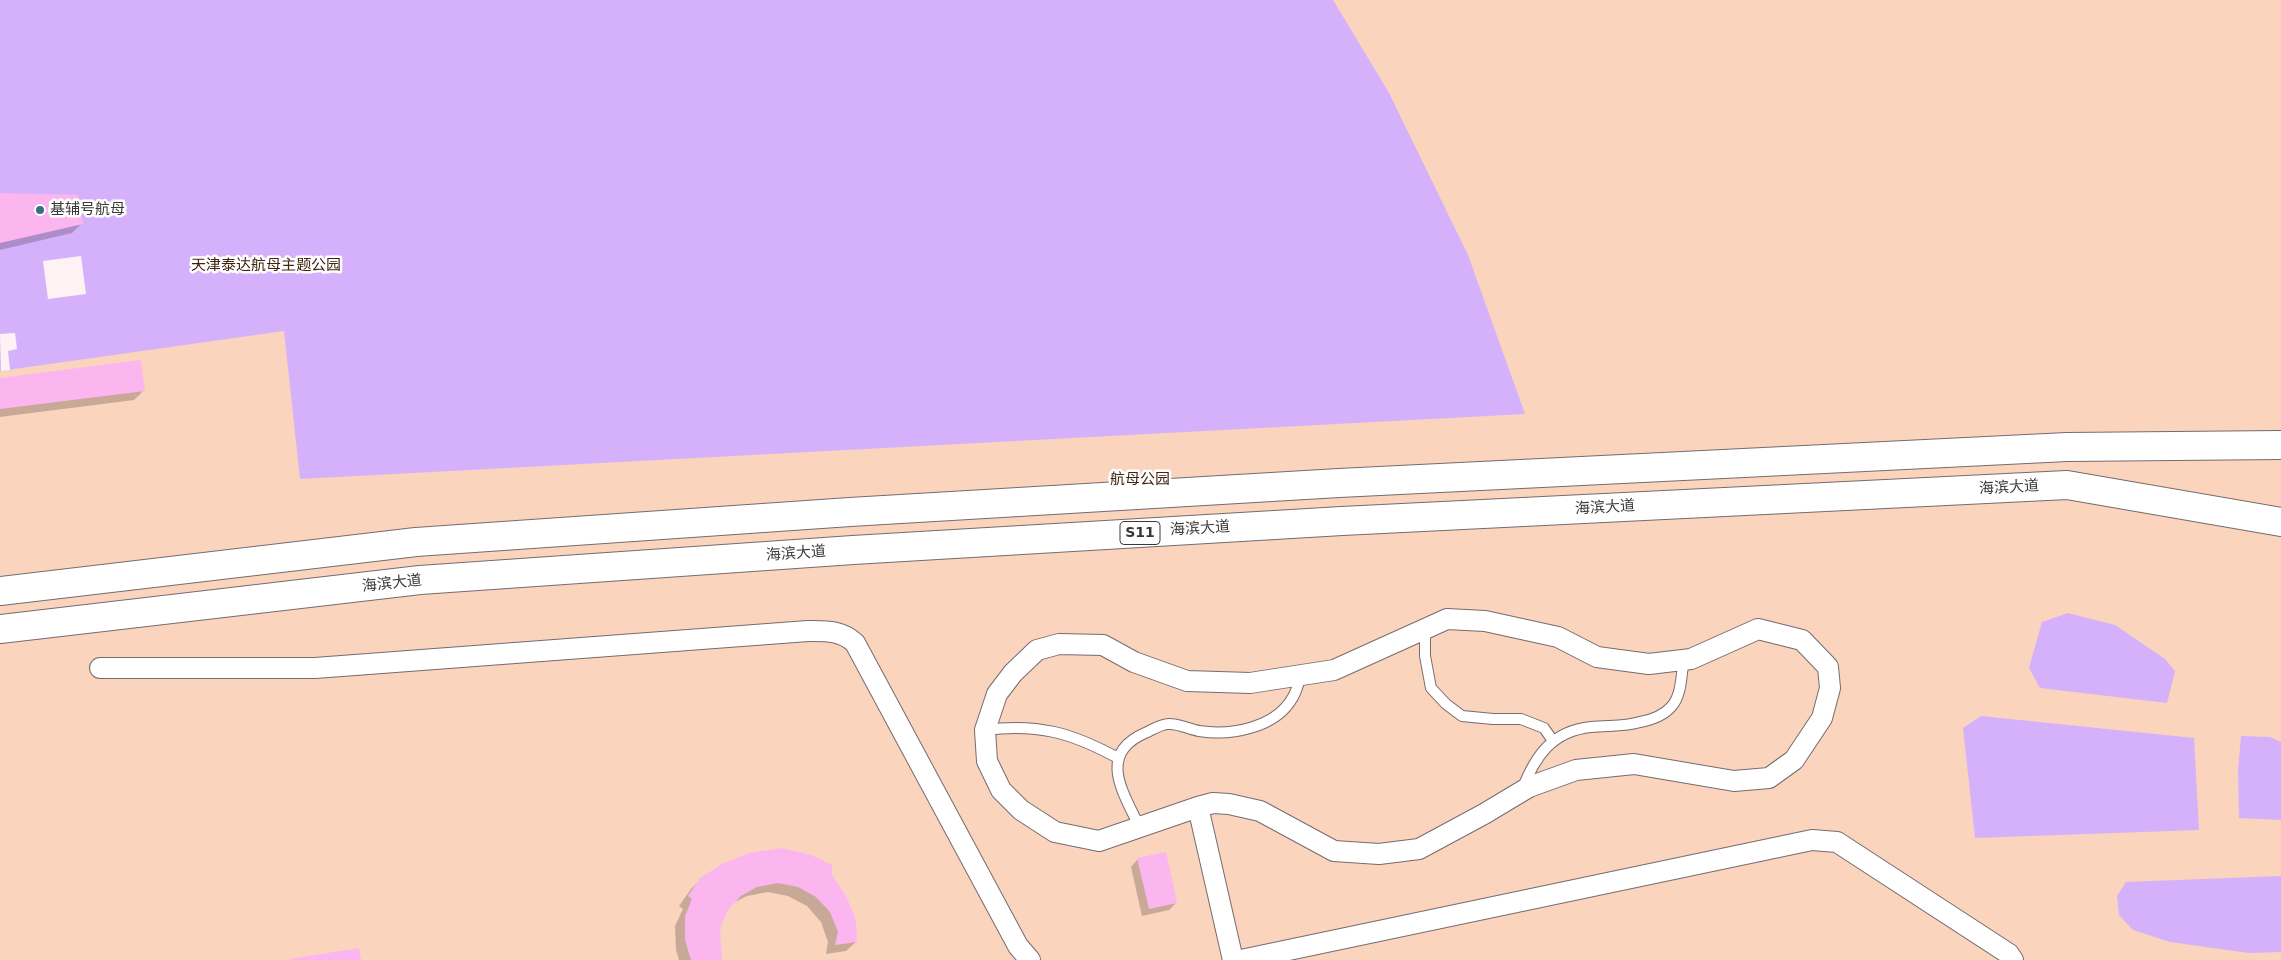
<!DOCTYPE html>
<html>
<head>
<meta charset="utf-8">
<style>
  body { margin:0 }
  canvas { display:block; background:#fff2f5 }
</style>
</head>
<body>
<canvas width="2281" height="960"></canvas>
<script>
const ctx = document.querySelector('canvas').getContext('2d');
ctx.lineJoin = 'round';
function fillPath(path, color) { ctx.fillStyle = color; ctx.fill(path, 'evenodd'); }
function stroke(path, color, width, dash) { ctx.strokeStyle = color; ctx.lineWidth = width; ctx.lineCap = dash ? 'butt' : 'round'; ctx.setLineDash(dash || []); ctx.stroke(path); }
function drawText(font, color, halo, rows, align = 'center') {
  ctx.font = font + ' "DejaVu Sans","Noto Sans SC",sans-serif'; ctx.lineWidth = 5; ctx.setLineDash([]); ctx.textBaseline = 'middle'; ctx.strokeStyle = halo; ctx.fillStyle = color; for (const [text, x, y, turn = 0] of rows) {
    ctx.save(); ctx.translate(x, y); ctx.rotate((+turn || 0) * Math.PI / 180); ctx.textAlign = isNaN(turn) ? turn : align; if (halo) ctx.strokeText(text, 0, 0); ctx.fillText(text, 0, 0); ctx.restore();
  }
}
const green = new Path2D(`
  M 0,0 L 2281,0 L 2281,960 L 0,960 Z`);
const water = new Path2D(`
  M 0,0 L 1333,0 L 1389,93 L 1468,255 L 1525,414 L 300,479 L 284,331 L 0,371 Z
  M 2068,613 L 2115,625 L 2165,659 L 2175,671 L 2167,703 L 2040,688 L 2029,668 L 2042,622 Z
  M 1981,716 L 2194,738 L 2199,830 L 1975,838 L 1963,728 Z
  M 2241,736 L 2270,737 L 2281,742 L 2281,820 L 2239,818 L 2238,770 Z
  M 2281,876 L 2281,952 L 2249,953 L 2170,942 L 2133,930 L 2119,915 L 2117,896 L 2126,882 Z`);
const pier = new Path2D(`
  M 81,256 L 86,294 L 48,299 L 43,261 Z
  M 15,333 L 17,349 L 8,351 L 10,370 L 1,371 L 0,334 Z`);
const shadow = new Path2D(`
  M 0,194 L 81,224 L 72,233 L 0,250 Z
  M 0,379 L 144,390 L 134,400 L 0,417 Z
  M 1138,859 L 1176,903 L 1169,910 L 1142,916 L 1131,867 Z
  M 831,875 L 856,942 L 846,951 L 826,954 L 828,942 L 821,922 L 807,906 L 788,896 L 768,892 L 747,896 L 731,904 L 727,909 L 718,927 L 720,960 L 679,960 L 676,950 L 675,926 L 683,909 L 679,906 L 691,889 L 701,879 Z`);
const building = new Path2D(`
  M 0,193 L 78,195 L 83,224 L 0,243 Z
  M 141,360 L 145,391 L 0,409 L 0,378 Z
  M 782,848 L 811,855 L 832,865 L 832,875 L 846,896 L 856,920 L 857,942 L 835,945 L 838,932 L 830,912 L 816,897 L 798,887 L 778,883 L 757,887 L 741,896 L 728,910 L 720,928 L 722,960 L 691,960 L 685,940 L 685,916 L 692,899 L 688,896 L 700,878 L 722,864 L 749,853 Z
  M 1166,852 L 1177,903 L 1149,909 L 1137,858 Z
  M 359,948 L 361,960 L 291,960 L 290,959 Z`);
const lane = new Path2D(`
  M 1425,628 L 1425,656 L 1431,688 L 1446,704 L 1462,716 L 1493,719 L 1521,719 L 1544,728 L 1553,741
  M 985,730 C 1038,723 1072,733 1118,758
  M 1522,790 C 1535,756 1552,731 1591,727 C 1608,725 1624,727 1640,722 C 1651,720 1663,716 1671,707 C 1682,696 1681,674 1684,659
  M 1139,826 C 1123,792 1097,754 1145,733 C 1152,730 1162,723 1170,724 C 1179,724 1189,729 1199,731 C 1231,736 1276,728 1293,697 C 1297,690 1299,682 1301,675`);
const street = new Path2D(`
  M 1447,619 L 1485,621 L 1558,637 L 1597,657 L 1649,664 L 1691,659 L 1758,629 L 1802,640 L 1828,667 L 1830,688 L 1822,718 L 1794,760 L 1769,778 L 1734,781 L 1634,764 L 1576,770 L 1529,787 L 1484,814 L 1419,849 L 1379,854 L 1334,851 L 1260,811 L 1229,804 L 1213,803 L 1198,807 L 1099,841 L 1055,832 L 1021,810 L 1001,790 L 987,761 L 985,730 L 997,694 L 1013,673 L 1037,650 L 1059,644 L 1103,645 L 1134,662 L 1187,681 L 1250,683 L 1334,670 Z
  M 100,668 L 315,668 L 808,631 C 826,631 841,630 855,643 L 1018,946 L 1030,960
  M 1198,807 L 1233,960
  M 1241,960 L 1812,840 L 1837,842 L 2009,954 L 2013,960`);
const highway = new Path2D(`
  M 0,591 L 416,542 L 850,512 L 1339,483 L 2067,447 L 2281,445
  M 0,629 L 420,580 L 853,550 L 1342,521 L 2067,485 L 2281,522`);
const markers = [
  [40,210,5,"#346f87"]
];
const shields = [
  [1140,533,40]
];
const shieldNames = [
  ["S11",1140,533]
];
const poiNames = [
  ["基辅号航母",50,210]
];
const parkNames = [
  ["天津泰达航母主题公园",266,266],
  ["航母公园",1140,480]
];
const streetNames = [
  ["海滨大道",2009,488,-3],
  ["海滨大道",1605,508,-3],
  ["海滨大道",1200,529,-3],
  ["海滨大道",796,554,-4],
  ["海滨大道",392,584,-6]
];
fillPath(green, '#fad4bd');
fillPath(water, '#d6b1fb');
fillPath(pier, '#fff2f5');
fillPath(shadow, '#0003');
fillPath(building, '#fcb6ef');
stroke(lane, '#766b6e', 12);
stroke(street, '#766b6e', 22);
stroke(highway, '#766b6e', 30);
stroke(lane, '#fff', 10);
stroke(street, '#fff', 20);
stroke(highway, '#fff', 28);
for (const [x, y, r, color] of markers) { const dot = new Path2D(); dot.arc(x, y, r, 0, 2 * Math.PI); ctx.fillStyle = color; ctx.fill(dot); stroke(dot, '#fff', 2); }
for (const [x, y, w] of shields) { const box = new Path2D(); box.roundRect(x - w / 2, y - 11.5, w, 23, 4); ctx.fillStyle = '#fff'; ctx.fill(box); stroke(box, '#3c3739', 1); }
drawText('bold 14px', '#3c3739', null, shieldNames);
drawText('15px', '#3c3739', '#fff', poiNames, 'left');
drawText('15px', '#412310', '#fff', parkNames);
drawText('15px', '#3c3739', '#fff', streetNames);
</script>
</body>
</html>
